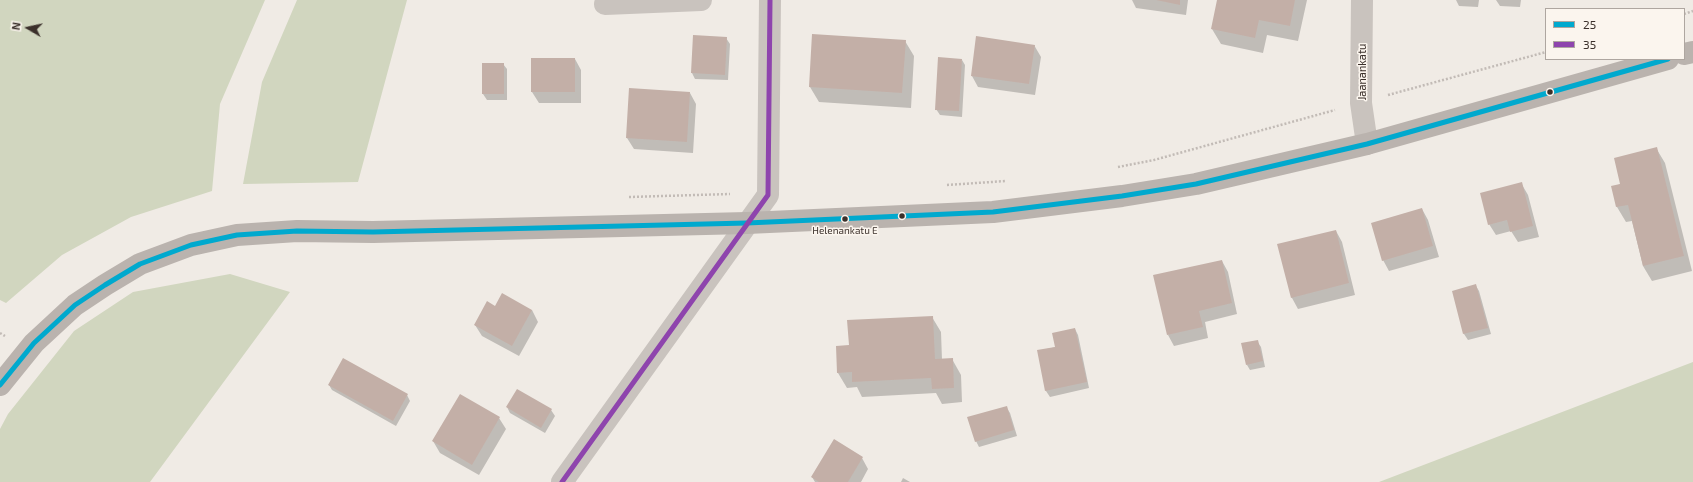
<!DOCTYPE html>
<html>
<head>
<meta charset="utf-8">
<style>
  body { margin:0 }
  #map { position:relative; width:1693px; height:482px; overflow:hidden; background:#f0ebe5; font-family:"Exo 2",sans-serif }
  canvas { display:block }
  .legend { position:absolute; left:1545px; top:8px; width:140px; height:52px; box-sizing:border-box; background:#fbf5ee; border:1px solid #aea6a0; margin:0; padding:5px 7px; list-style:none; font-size:12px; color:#3b302b }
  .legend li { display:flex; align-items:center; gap:8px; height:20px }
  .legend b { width:20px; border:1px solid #aea6a0 }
  .north { position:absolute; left:8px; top:8px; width:40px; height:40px; -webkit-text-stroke:3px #fbf5ee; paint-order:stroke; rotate:279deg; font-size:11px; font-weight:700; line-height:16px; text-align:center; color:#3b302b }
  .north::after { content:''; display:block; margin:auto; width:14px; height:18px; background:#3b302b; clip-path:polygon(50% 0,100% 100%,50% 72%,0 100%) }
</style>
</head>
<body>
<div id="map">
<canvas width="1693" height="482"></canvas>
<ul class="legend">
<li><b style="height:5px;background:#00a9ce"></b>25</li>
<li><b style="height:5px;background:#8e44ad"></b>35</li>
</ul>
<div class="north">N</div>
</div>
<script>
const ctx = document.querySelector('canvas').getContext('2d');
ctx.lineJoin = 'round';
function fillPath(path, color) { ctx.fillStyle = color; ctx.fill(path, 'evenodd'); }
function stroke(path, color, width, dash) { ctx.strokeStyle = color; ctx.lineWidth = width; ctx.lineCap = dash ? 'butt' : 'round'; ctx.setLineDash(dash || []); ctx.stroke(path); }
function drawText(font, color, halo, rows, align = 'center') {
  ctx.font = font + ' "Exo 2",sans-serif'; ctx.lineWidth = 3; ctx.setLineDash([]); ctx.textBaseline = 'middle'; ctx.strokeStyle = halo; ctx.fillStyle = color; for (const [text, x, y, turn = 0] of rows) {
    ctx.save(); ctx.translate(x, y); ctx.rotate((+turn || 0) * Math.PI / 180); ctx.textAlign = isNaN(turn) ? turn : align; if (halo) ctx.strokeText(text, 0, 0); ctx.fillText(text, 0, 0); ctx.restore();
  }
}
const green = new Path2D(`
  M 0,0 L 265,0 L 220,104 L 212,191 L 131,217 L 62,255 L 6,303 L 0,300 Z
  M 297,0 L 407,0 L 358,182 L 243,184 L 262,82 Z
  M 230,274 L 290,292 L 150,482 L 0,482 L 0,429 L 8,414 L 74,331 L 133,292 Z
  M 1693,362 L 1693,482 L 1379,482 Z`);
const shadow = new Path2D(`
  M 1132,0 L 1188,0 L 1186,15 L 1136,8 Z
  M 1218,0 L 1307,0 L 1298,41 L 1267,35 L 1263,53 L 1221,44 L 1212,29 Z
  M 1456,0 L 1479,0 L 1478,7 L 1459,6 Z
  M 1496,0 L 1521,0 L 1520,7 L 1500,6 Z
  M 726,38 L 730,44 L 728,80 L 695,79 L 692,73 Z
  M 905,41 L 914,56 L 911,108 L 819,102 L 810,87 Z
  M 1034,45 L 1041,57 L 1035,95 L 978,87 L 972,76 Z
  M 575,59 L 581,70 L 581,103 L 539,103 L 532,92 Z
  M 962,60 L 965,65 L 962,117 L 940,115 L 936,109 Z
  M 483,64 L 503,64 L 507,69 L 507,100 L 487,100 L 483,94 Z
  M 690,93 L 696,104 L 693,153 L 634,149 L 627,138 Z
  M 1656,148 L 1665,163 L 1692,271 L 1652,281 L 1643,266 L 1632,221 L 1626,222 L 1617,207 L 1612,187 L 1621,184 Z
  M 1521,183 L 1528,195 L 1539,237 L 1518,242 L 1511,231 L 1496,235 L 1489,224 Z
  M 1422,209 L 1428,220 L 1439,257 L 1389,271 L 1383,260 Z
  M 1336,231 L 1342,242 L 1355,295 L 1298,309 L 1292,298 L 1278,245 Z
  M 1222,261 L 1228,272 L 1237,314 L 1205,322 L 1208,338 L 1174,346 L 1168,335 Z
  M 1476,286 L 1479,291 L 1491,334 L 1468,340 L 1464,334 L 1453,292 Z
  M 496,307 L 532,310 L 538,322 L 519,356 L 482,336 L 475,325 Z
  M 932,317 L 941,332 L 942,360 L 952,359 L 961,375 L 962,402 L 942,404 L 936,393 L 862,397 L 857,387 L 847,388 L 838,373 L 850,346 Z
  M 1075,329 L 1078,335 L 1089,388 L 1050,397 L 1046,391 L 1038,351 L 1056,347 Z
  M 1257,341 L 1261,347 L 1265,367 L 1250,370 L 1247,365 Z
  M 329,385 L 407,395 L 410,401 L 396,426 L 332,390 Z
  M 507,407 L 551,410 L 555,416 L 545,433 L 510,413 Z
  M 1006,407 L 1010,413 L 1017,436 L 979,447 L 976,441 Z
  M 499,418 L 506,429 L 479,475 L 440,453 L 433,441 Z
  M 862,458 L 868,469 L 861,482 L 815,482 L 812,477 Z
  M 903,478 L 910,482 L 901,482 Z`);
const building = new Path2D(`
  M 1156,0 L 1180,0 L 1180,5 Z
  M 1217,0 L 1295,0 L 1290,26 L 1259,20 L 1255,38 L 1211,29 Z
  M 812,34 L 906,40 L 902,93 L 809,87 Z
  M 693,35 L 727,37 L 725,75 L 691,73 Z
  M 976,36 L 1035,45 L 1029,84 L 971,76 Z
  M 938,57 L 962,59 L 959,111 L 935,110 Z
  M 531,58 L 575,58 L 575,92 L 531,92 Z
  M 482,63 L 504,63 L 504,94 L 482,94 Z
  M 629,88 L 690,92 L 687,142 L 626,138 Z
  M 1657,147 L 1684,256 L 1643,266 L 1628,205 L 1616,207 L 1611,186 L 1620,184 L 1614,158 Z
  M 1522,182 L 1533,226 L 1510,232 L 1507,220 L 1488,225 L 1480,193 Z
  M 1422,208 L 1433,246 L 1382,261 L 1371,223 Z
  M 1336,230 L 1349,283 L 1291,298 L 1277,244 Z
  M 1222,260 L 1232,303 L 1199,311 L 1203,327 L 1167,335 L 1153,275 Z
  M 1476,284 L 1488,328 L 1463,334 L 1452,291 Z
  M 502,293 L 532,310 L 512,346 L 474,325 L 487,301 L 495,306 Z
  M 933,316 L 935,359 L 953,358 L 954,388 L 932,389 L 931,378 L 852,382 L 852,372 L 837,373 L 836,346 L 849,345 L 847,320 Z
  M 1075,328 L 1087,382 L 1045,391 L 1037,350 L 1055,347 L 1052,333 Z
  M 1258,340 L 1263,361 L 1246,365 L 1241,343 Z
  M 343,358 L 408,394 L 393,421 L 328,385 Z
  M 517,389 L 552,409 L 541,428 L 506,407 Z
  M 460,394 L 500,417 L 472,465 L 432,441 Z
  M 1007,406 L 1014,430 L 975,442 L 967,417 Z
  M 834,439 L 863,457 L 848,482 L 819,482 L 811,477 Z`);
const path = new Path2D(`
  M 1684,14 L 1693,11
  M 1388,95 L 1546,52
  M 1118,167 L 1154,160 L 1335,110
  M 947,185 L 1006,181
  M 629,197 L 730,194
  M 0,333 L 5,336`);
const street = new Path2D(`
  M 1362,0 L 1361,103 L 1367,144
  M 605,4 L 701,0
  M 562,482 L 768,195 L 770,0`);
const secondary = new Path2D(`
  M 1684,54 L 1693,52
  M 0,385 L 34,343 L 75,305 L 105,285 L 140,264 L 191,245 L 237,235 L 297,231 L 373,232 L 747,223 L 993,212 L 1122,196 L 1196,184 L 1367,144 L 1668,59`);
const bus1 = new Path2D(`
  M 0,385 L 34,343 L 75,305 L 105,285 L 140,264 L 191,245 L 237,235 L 297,231 L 373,232 L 747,223 L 993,212 L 1122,196 L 1196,184 L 1367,144 L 1668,59`);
const bus2 = new Path2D(`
  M 562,482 L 768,195 L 770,0`);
const markers = [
  [1550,92,3.5,"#3b302b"],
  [902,216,3.5,"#3b302b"],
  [845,219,3.5,"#3b302b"]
];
const busNames = [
  ["Helenankatu E",845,231]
];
const streetNames = [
  ["Jaanankatu",1362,72,-90]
];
fillPath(green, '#d1d6bf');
fillPath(shadow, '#0003');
fillPath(building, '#c3afa7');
stroke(path, '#c2bbb6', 2.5, [2, 2]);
stroke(street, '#c9c3be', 22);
stroke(secondary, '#bab3ae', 22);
stroke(bus1, '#00a9ce', 5);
stroke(bus2, '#8e44ad', 5);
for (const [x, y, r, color] of markers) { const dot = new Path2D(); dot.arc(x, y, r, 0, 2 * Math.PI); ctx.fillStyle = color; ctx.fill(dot); stroke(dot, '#fbf5ee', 1.5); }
drawText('10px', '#3b302b', '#fbf5ee', busNames);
drawText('11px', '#3b302b', '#fbf5ee', streetNames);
</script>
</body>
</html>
